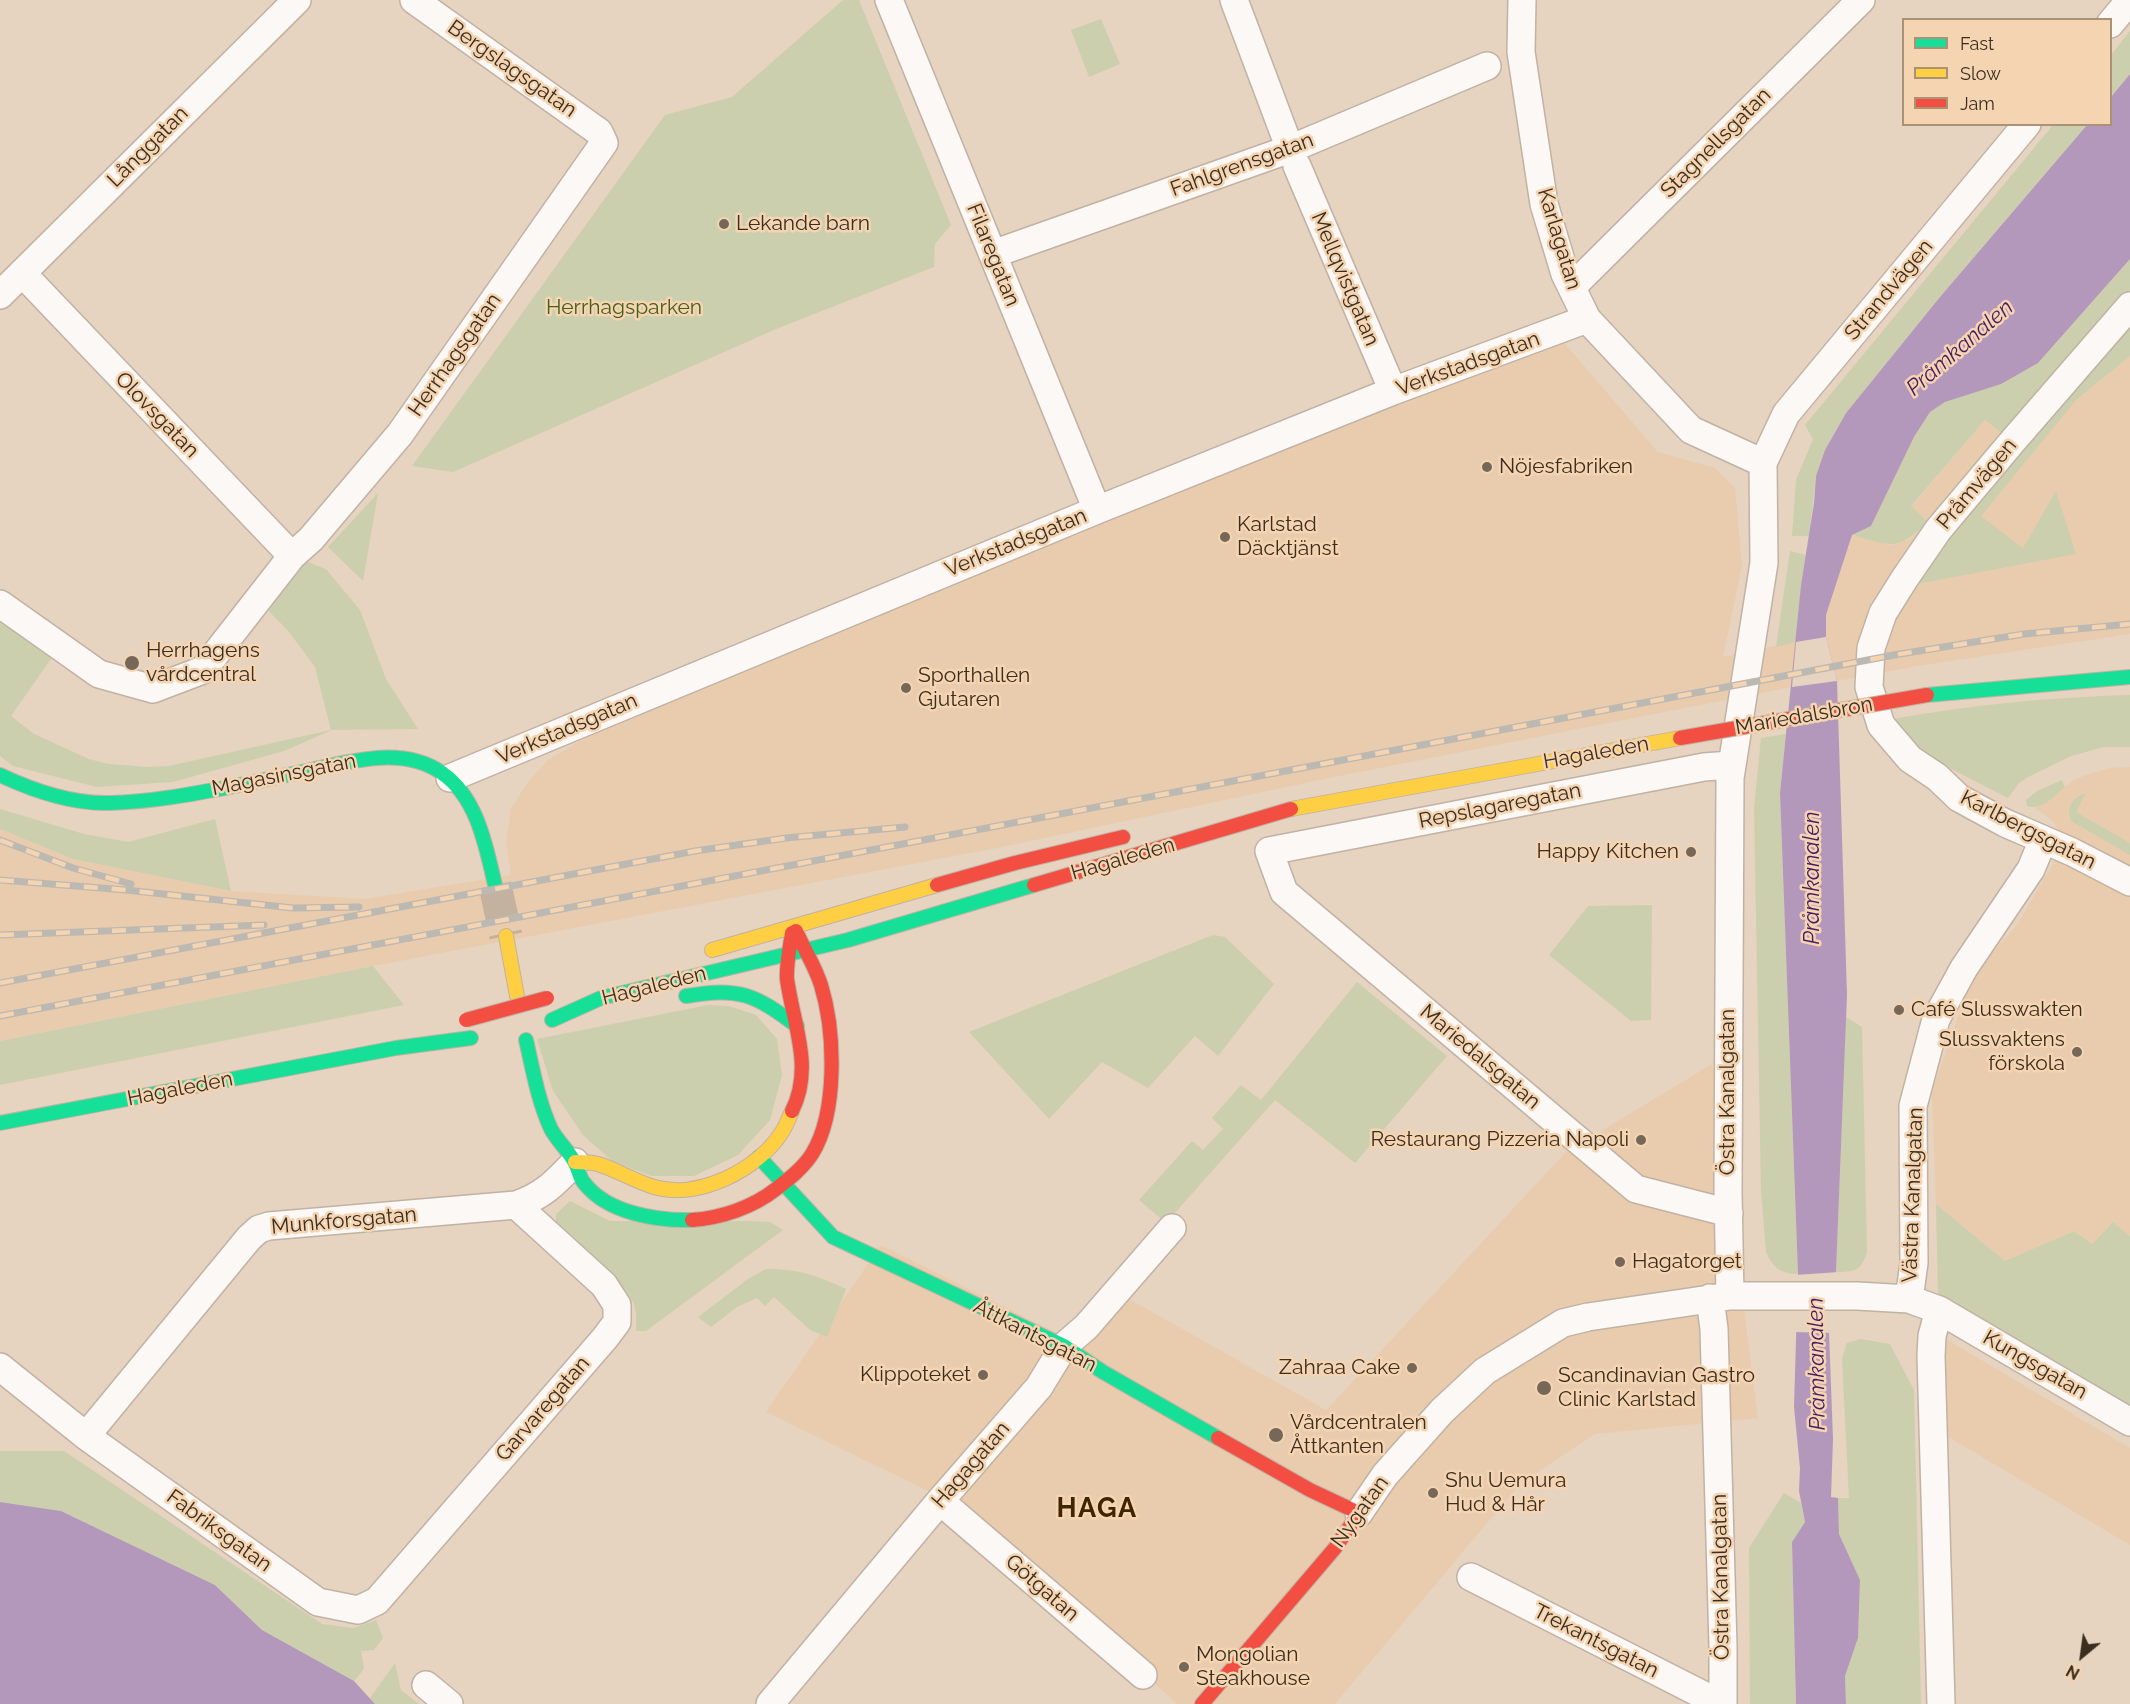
<!DOCTYPE html>
<html>
<head>
<meta charset="utf-8">
<style>
  body { margin:0 }
  #map { position:relative; width:2130px; height:1704px; overflow:hidden; background:#e6d3c0; font-family:Raleway,sans-serif }
  canvas { display:block }
  .legend { position:absolute; left:1902px; top:18px; width:210px; height:108px; box-sizing:border-box; background:#f5d4b1; border:2px solid #aa9277; margin:0; padding:8px 10px; list-style:none; font-size:18px; color:#3a2e20 }
  .legend li { display:flex; align-items:center; gap:12px; height:30px }
  .legend b { width:30px; border:2px solid #aa9277 }
  .north { position:absolute; left:2052px; top:1626px; width:60px; height:60px; -webkit-text-stroke:4px #f5d4b1; paint-order:stroke; rotate:209deg; font-size:16px; font-weight:700; line-height:24px; text-align:center; color:#3a2e20 }
  .north::after { content:''; display:block; margin:auto; width:21px; height:27px; background:#3a2e20; clip-path:polygon(50% 0,100% 100%,50% 72%,0 100%) }
</style>
</head>
<body>
<div id="map">
<canvas width="2130" height="1704"></canvas>
<ul class="legend">
<li><b style="height:8px;background:#16e098"></b>Fast</li>
<li><b style="height:8px;background:#ffcf43"></b>Slow</li>
<li><b style="height:8px;background:#f24e42"></b>Jam</li>
</ul>
<div class="north">N</div>
</div>
<script>
const ctx = document.querySelector('canvas').getContext('2d');
ctx.lineJoin = 'round';
function fillPath(path, color) { ctx.fillStyle = color; ctx.fill(path, 'evenodd'); }
function stroke(path, color, width, dash) { ctx.strokeStyle = color; ctx.lineWidth = width; ctx.lineCap = dash ? 'butt' : 'round'; ctx.setLineDash(dash || []); ctx.stroke(path); }
function drawText(font, color, halo, rows, align = 'center') {
  ctx.font = font + ' Raleway,sans-serif'; ctx.lineWidth = 5; ctx.setLineDash([]); ctx.textBaseline = 'middle'; ctx.strokeStyle = halo; ctx.fillStyle = color; for (const [text, x, y, turn = 0] of rows) {
    ctx.save(); ctx.translate(x, y); ctx.rotate((+turn || 0) * Math.PI / 180); ctx.textAlign = isNaN(turn) ? turn : align; if (halo) ctx.strokeText(text, 0, 0); ctx.fillText(text, 0, 0); ctx.restore();
  }
}
const built = new Path2D(`
  M 2130,292 L 2130,634 L 1917,666 L 1837,681 L 1826,637 L 1826,615 L 1852,535 L 1890,545 L 1910,539 L 1928,522 L 1911,507 L 1986,419 L 2004,435 L 2104,317 Z
  M 1561,339 L 1658,452 L 1715,468 L 1735,488 L 1742,566 L 1723,657 L 1796,642 L 1792,687 L 1334,777 L 1002,847 L 373,966 L 0,1041 L 0,829 L 73,859 L 231,891 L 364,899 L 511,875 L 506,840 L 511,808 L 528,782 L 548,760 L 580,741 L 992,563 Z
  M 2130,767 L 2130,1236 L 2113,1222 L 2092,1244 L 2074,1231 L 2005,1261 L 1936,1204 L 1932,1091 L 1973,974 L 2017,925 L 2055,860 L 2060,849 L 2060,838 L 2058,829 L 2053,821 L 2035,808 L 2043,805 L 2074,780 L 2086,775 L 2110,768 Z
  M 1712,1064 L 1758,1418 L 1595,1434 L 1520,1484 L 1335,1704 L 1177,1704 L 965,1509 L 766,1412 L 881,1245 L 1081,1345 L 1124,1296 L 1326,1410 L 1565,1153 Z
  M 1934,1332 L 2130,1448 L 2130,1545 L 1935,1429 Z`);
const green = new Path2D(`
  M 843,0 L 859,0 L 951,225 L 935,244 L 934,267 L 776,329 L 453,472 L 412,466 L 665,115 L 732,97 Z
  M 1101,19 L 1120,64 L 1089,77 L 1071,30 Z
  M 2130,31 L 2130,74 L 2111,97 L 2111,55 Z
  M 2053,125 L 2087,125 L 1940,297 L 1846,413 L 1825,450 L 1816,476 L 1809,536 L 1792,536 L 1796,480 L 1813,439 L 1805,425 Z
  M 2130,259 L 2130,292 L 2104,317 L 2004,435 L 1985,420 L 1911,506 L 1928,522 C 1896,552 1892,546 1852,535 L 1871,526 L 1914,437 L 1930,412 L 1945,402 L 2038,363 Z
  M 2130,323 L 2130,356 L 2077,399 L 1981,516 L 2023,548 L 2056,491 L 2076,554 L 1912,585 L 1951,525 Z
  M 378,493 L 363,581 L 328,547 Z
  M 1790,551 L 1806,555 L 1801,585 L 1796,642 L 1776,647 Z
  M 305,561 L 326,569 L 360,610 L 386,679 L 418,729 L 332,730 L 284,751 L 173,782 L 97,787 L 13,766 L 0,756 L 0,617 L 53,656 L 11,716 L 34,734 L 89,759 L 109,764 L 148,767 L 169,766 L 331,730 L 315,667 L 289,632 L 265,607 Z
  M 2130,695 L 2130,747 L 2104,747 L 2071,756 L 2028,777 L 2019,783 L 2008,798 L 1924,755 L 1893,719 C 1969,705 2053,697 2130,695 Z
  M 1786,734 L 1780,793 L 1798,1274 C 1781,1274 1772,1267 1766,1252 L 1761,1190 L 1754,808 L 1761,738 Z
  M 2062,780 L 2065,787 C 2054,796 2043,811 2027,806 L 2026,800 L 2037,791 Z
  M 2086,793 L 2076,812 L 2130,843 L 2130,855 L 2071,821 C 2066,806 2072,798 2086,793 Z
  M 0,809 L 84,834 L 128,842 L 215,819 L 231,891 L 73,859 L 0,829 Z
  M 1652,905 L 1651,1020 L 1631,1021 L 1549,955 L 1588,906 Z
  M 1213,935 L 1225,937 L 1274,984 L 1218,1056 L 1195,1036 L 1148,1088 L 1102,1062 L 1049,1119 L 969,1032 Z
  M 373,966 L 404,1005 L 0,1085 L 0,1041 Z
  M 1357,982 L 1447,1056 L 1355,1163 L 1275,1100 L 1166,1223 L 1139,1200 L 1192,1141 L 1203,1150 L 1223,1129 L 1212,1118 L 1241,1085 L 1261,1100 Z
  M 708,1005 L 729,1006 L 756,1015 L 777,1039 L 782,1075 L 770,1120 L 738,1155 L 694,1176 L 651,1176 L 612,1161 L 583,1135 L 553,1091 L 537,1039 Z
  M 1846,1017 L 1862,1027 L 1867,1252 C 1861,1271 1855,1272 1836,1272 Z
  M 570,1201 L 610,1221 L 749,1221 L 770,1222 L 783,1230 L 646,1331 L 636,1331 C 636,1321 637,1311 633,1302 C 627,1284 573,1241 556,1226 L 556,1214 Z
  M 1936,1204 L 2005,1261 L 2074,1231 L 2092,1244 L 2113,1222 L 2130,1236 L 2130,1408 L 1938,1296 Z
  M 766,1269 C 799,1269 816,1275 846,1289 L 827,1337 L 810,1330 L 774,1297 L 765,1306 L 757,1298 L 737,1307 L 711,1327 L 698,1317 L 748,1279 Z
  M 1861,1339 L 1890,1344 L 1914,1390 L 1921,1704 L 1846,1704 L 1845,1676 L 1858,1638 L 1860,1581 L 1839,1534 L 1838,1498 L 1849,1498 L 1842,1358 L 1847,1343 Z
  M 0,1451 L 64,1451 L 322,1624 L 353,1628 L 376,1620 L 383,1638 L 374,1650 L 361,1651 L 364,1669 L 354,1681 L 262,1630 L 215,1585 L 61,1511 L 0,1502 Z
  M 1784,1493 L 1801,1503 L 1805,1522 L 1792,1542 L 1796,1704 L 1750,1704 L 1749,1548 Z
  M 395,1663 L 401,1690 L 419,1704 L 375,1704 L 370,1698 Z`);
const water = new Path2D(`
  M 2130,74 L 2130,259 L 2038,363 L 2001,384 L 1945,402 L 1930,412 L 1914,437 L 1871,526 L 1852,535 L 1826,615 L 1826,637 L 1837,681 L 1847,995 L 1836,1272 L 1829,1333 L 1833,1439 L 1831,1497 L 1838,1498 L 1839,1534 L 1860,1580 L 1858,1638 L 1845,1676 L 1846,1704 L 1796,1704 L 1792,1542 L 1805,1522 L 1799,1491 L 1800,1468 L 1794,1407 L 1798,1274 L 1780,793 L 1801,585 L 1814,503 L 1816,476 L 1825,450 L 1846,413 L 1940,297 L 2087,125 L 2110,124 L 2111,97 Z
  M 0,1502 L 61,1511 L 215,1585 L 262,1630 L 354,1681 L 375,1704 L 0,1704 Z`);
const pier = new Path2D(`
  M 1826,637 L 1837,681 L 1792,687 L 1796,642 Z
  M 1839,1272 L 1832,1333 L 1794,1332 L 1795,1275 Z`);
const secondaryTunnel = new Path2D(`
  M 495,885 L 506,936`);
const street = new Path2D(`
  M 889,0 L 1097,510
  M 1234,0 L 1290,149
  M 1522,0 L 1521,52 L 1544,204 L 1565,274 L 1587,319 L 1691,430 L 1763,463
  M 2110,24 L 2130,0
  M 1297,166 L 1393,391
  M 993,254 L 1290,149 L 1487,66
  M 22,273 L 292,556
  M 1572,287 L 1861,0
  M 0,295 L 297,0
  M 2130,306 L 2012,442 L 1938,530 L 1905,578 L 1883,613 L 1871,648 L 1869,687 L 1881,725 L 1910,759 L 1937,777 L 1959,798 L 2005,823 L 2072,852 L 2130,882
  M 0,604 L 99,674 L 153,689 L 203,670 L 292,556 L 311,539 L 400,434 L 604,143 L 599,132 L 414,0
  M 450,778 L 1097,510 L 1393,391 L 1587,319
  M 1729,1213 L 1636,1189 L 1284,892 L 1269,851 L 1704,767 L 1731,765
  M 1730,1296 L 1728,1191 L 1730,778 L 1764,563 L 1763,463 L 1786,414 L 2027,124
  M 1710,1298 L 1714,1329 L 1723,1646 L 1723,1704
  M 1909,1299 L 1914,1263 L 1913,1106 L 1936,1019 L 1964,968 L 2031,869 L 2043,840
  M 1939,1310 L 1932,1336 L 1931,1356 L 1941,1704
  M 0,1367 L 86,1436 L 318,1602 L 358,1610 L 377,1601 L 605,1338 L 617,1322 L 617,1305 L 604,1285 L 516,1205
  M 86,1436 L 249,1238 L 259,1229 L 269,1226 L 516,1205 C 543,1196 555,1183 575,1162
  M 940,1501 L 1143,1675
  M 1359,1513 L 1385,1475 L 1442,1411 L 1485,1371 L 1563,1323 L 1588,1317 L 1730,1296 L 1857,1296 L 1909,1299 L 1939,1310 L 2130,1422
  M 1471,1577 L 1721,1704
  M 426,1685 L 449,1704
  M 770,1704 L 940,1501 L 1039,1387 L 1064,1346 L 1086,1327 L 1172,1228`);
const fast = new Path2D(`
  M 1927,695 L 2130,677
  M 0,775 C 34,791 71,804 109,803 C 151,802 193,794 235,786 C 258,781 282,776 306,771 C 348,762 402,745 442,773 C 477,797 486,846 495,885
  M 686,996 C 740,987 754,994 797,1026
  M 552,1020 L 601,998 L 848,940 L 1034,885
  M 526,1040 C 533,1070 538,1101 551,1129 C 558,1142 569,1151 575,1163 C 579,1170 579,1178 585,1184 C 608,1213 657,1221 692,1220
  M 0,1123 L 396,1048 L 471,1038
  M 759,1157 L 833,1237 L 1064,1346 L 1103,1372 L 1218,1438`);
const slow = new Path2D(`
  M 1291,809 L 1680,738
  M 506,936 L 517,996
  M 712,950 L 937,885
  M 575,1162 C 582,1162 591,1162 598,1164 C 617,1170 634,1181 654,1187 C 698,1200 758,1170 782,1132 C 786,1126 789,1118 792,1111`);
const jam = new Path2D(`
  M 937,885 L 1015,863 L 1123,837
  M 1034,885 L 1291,809
  M 792,933 C 790,947 786,965 787,979 C 793,1024 814,1067 792,1111
  M 692,1220 C 722,1218 753,1207 776,1189 C 789,1179 803,1168 812,1154 C 838,1112 835,1031 821,985 C 815,966 804,949 796,931
  M 1202,1704 L 1335,1548 L 1359,1513 L 1310,1490 L 1218,1438`);
const rail = new Path2D(`
  M 0,840 L 73,868 L 131,884
  M 0,880 L 126,890 L 293,908 L 359,907
  M 0,935 L 264,925
  M 0,983 L 695,851 L 786,838 L 905,827
  M 0,1016 L 1894,655 L 2024,634 L 2130,624`);
const jamBridge = new Path2D(`
  M 1680,738 L 1927,695
  M 466,1020 L 547,998`);
const markers = [
  [724,224,6,"#766858"],
  [1487,467,6,"#766858"],
  [1225,537,6,"#766858"],
  [132,663,8,"#766858"],
  [906,688,6,"#766858"],
  [1691,852,6,"#766858"],
  [1899,1010,6,"#766858"],
  [2077,1052,6,"#766858"],
  [1641,1140,6,"#766858"],
  [1620,1262,6,"#766858"],
  [1412,1368,6,"#766858"],
  [983,1375,6,"#766858"],
  [1544,1388,8,"#766858"],
  [1276,1435,8,"#766858"],
  [1433,1493,6,"#766858"],
  [1184,1667,6,"#766858"]
];
const streetNames = [
  ["Bergslagsgatan",512,69,35],
  ["Stagnellsgatan",1716,143,-45],
  ["Långgatan",148,147,-45],
  ["Fahlgrensgatan",1242,165,-20],
  ["Karlagatan",1559,239,73],
  ["Filaregatan",993,255,68],
  ["Mellqvistgatan",1345,279,67],
  ["Strandvägen",1889,290,-50],
  ["Herrhagsgatan",455,355,-55],
  ["Verkstadsgatan",1468,364,-20],
  ["Olovsgatan",157,415,46],
  ["Pråmvägen",1977,484,-50],
  ["Verkstadsgatan",1016,543,-22],
  ["Mariedalsbron",1804,716,-10],
  ["Verkstadsgatan",567,729,-23],
  ["Hagaleden",1596,753,-10],
  ["Magasinsgatan",284,775,-11],
  ["Repslagaregatan",1500,806,-11],
  ["Karlbergsgatan",2028,830,27],
  ["Hagaleden",1123,859,-16],
  ["Hagaleden",654,986,-14],
  ["Mariedalsgatan",1480,1057,40],
  ["Hagaleden",180,1089,-11],
  ["Östra Kanalgatan",1728,1092,-90],
  ["Västra Kanalgatan",1913,1195,-88],
  ["Munkforsgatan",344,1221,-5],
  ["Åttkantsgatan",1035,1336,27],
  ["Kungsgatan",2035,1365,30],
  ["Garvaregatan",543,1409,-49],
  ["Hagagatan",971,1465,-49],
  ["Nygatan",1360,1512,-54],
  ["Fabriksgatan",219,1531,36],
  ["Östra Kanalgatan",1721,1577,-91],
  ["Götgatan",1042,1588,41],
  ["Trekantsgatan",1596,1641,27]
];
const poiNames = [
  ["Lekande barn",736,224],
  ["Nöjesfabriken",1499,467],
  ["Karlstad",1237,525],
  ["Däcktjänst",1237,549],
  ["Herrhagens",146,651],
  ["vårdcentral",146,675],
  ["Sporthallen",918,676],
  ["Gjutaren",918,700],
  ["Happy Kitchen",1679,852,"right"],
  ["Café Slusswakten",1911,1010],
  ["Slussvaktens",2065,1040,"right"],
  ["förskola",2065,1064,"right"],
  ["Restaurang Pizzeria Napoli",1629,1140,"right"],
  ["Hagatorget",1632,1262],
  ["Zahraa Cake",1400,1368,"right"],
  ["Klippoteket",971,1375,"right"],
  ["Scandinavian Gastro",1558,1376],
  ["Clinic Karlstad",1558,1400],
  ["Vårdcentralen",1290,1423],
  ["Åttkanten",1290,1447],
  ["Shu Uemura",1445,1481],
  ["Hud & Hår",1445,1505],
  ["Mongolian",1196,1655],
  ["Steakhouse",1196,1679]
];
const parkNames = [
  ["Herrhagsparken",624,308]
];
const waterNames = [
  ["Pråmkanalen",1960,348,-41],
  ["Pråmkanalen",1812,878,-90],
  ["Pråmkanalen",1817,1364,-91]
];
const districtNames = [
  ["HAGA",1097,1509]
];
fillPath(built, '#e9ccad');
fillPath(green, '#cccfae');
fillPath(water, '#b498bb');
fillPath(pier, '#e6d3c0');
stroke(secondaryTunnel, '#c4b2a0', 33, [33, 16]);
stroke(street, '#c1b2a4', 30);
stroke(fast, '#c1b2a4', 16);
stroke(slow, '#c1b2a4', 16);
stroke(jam, '#c1b2a4', 16);
stroke(street, '#fbf8f6', 27);
stroke(fast, '#16e098', 14);
stroke(slow, '#ffcf43', 14);
stroke(jam, '#f24e42', 14);
stroke(rail, '#bcb8b2', 7);
stroke(rail, '#f5d4b1', 4.5, [14]);
stroke(jamBridge, '#c1b2a4', 16, []);
stroke(jamBridge, '#f24e42', 14);
for (const [x, y, r, color] of markers) { const dot = new Path2D(); dot.arc(x, y, r, 0, 2 * Math.PI); ctx.fillStyle = color; ctx.fill(dot); stroke(dot, '#f5d4b1', 2); }
drawText('21px', '#3a2e20', '#f5d4b1', streetNames);
drawText('21px', '#3a2e20', '#f5d4b1', poiNames, 'left');
drawText('21px', '#445f1c', '#f5d4b1', parkNames);
drawText('italic 22px', '#461b63', '#f5d4b1', waterNames);
ctx.letterSpacing = '1.5px';
drawText('bold 27px', '#3e2504', '#f5d4b1', districtNames);
ctx.letterSpacing = '0px';
</script>
</body>
</html>
